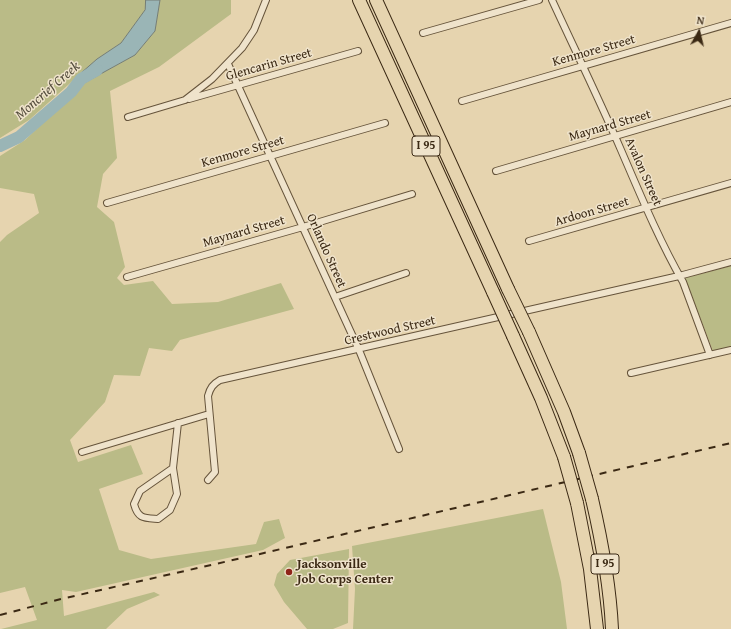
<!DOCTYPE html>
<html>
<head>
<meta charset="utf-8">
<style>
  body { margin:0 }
  #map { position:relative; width:731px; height:629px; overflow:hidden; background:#e6d4af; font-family:"Gentium Book Plus",serif }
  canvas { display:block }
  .north { position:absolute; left:679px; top:12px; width:40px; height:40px; -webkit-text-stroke:3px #efe3cb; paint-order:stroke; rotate:8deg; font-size:11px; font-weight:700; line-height:16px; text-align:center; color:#3b2914 }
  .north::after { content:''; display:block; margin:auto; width:14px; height:18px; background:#3b2914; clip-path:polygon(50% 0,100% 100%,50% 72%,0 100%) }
</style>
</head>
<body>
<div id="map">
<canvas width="731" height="629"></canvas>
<div class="north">N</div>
</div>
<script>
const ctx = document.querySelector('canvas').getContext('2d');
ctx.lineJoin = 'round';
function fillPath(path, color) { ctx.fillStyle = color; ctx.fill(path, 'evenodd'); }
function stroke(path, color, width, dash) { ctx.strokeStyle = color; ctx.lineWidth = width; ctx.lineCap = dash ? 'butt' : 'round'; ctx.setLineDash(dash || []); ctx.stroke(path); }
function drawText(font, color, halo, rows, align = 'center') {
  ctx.font = font + ' "Gentium Book Plus",serif'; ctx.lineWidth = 3; ctx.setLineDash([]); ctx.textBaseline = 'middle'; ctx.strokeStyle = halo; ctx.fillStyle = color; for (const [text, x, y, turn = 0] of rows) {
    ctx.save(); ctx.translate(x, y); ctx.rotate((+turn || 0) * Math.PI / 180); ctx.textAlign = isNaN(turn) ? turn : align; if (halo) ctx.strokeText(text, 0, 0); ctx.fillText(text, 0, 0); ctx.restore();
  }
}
const green = new Path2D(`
  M 0,0 L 146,0 L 145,10 L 121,43 L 97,59 L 29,120 L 0,138 Z
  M 160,0 L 231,0 L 231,14 L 159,67 L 110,91 L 117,158 L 103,174 L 97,207 L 114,222 L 125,267 L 117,278 L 124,285 L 153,281 L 172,304 L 218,302 L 281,283 L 294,309 L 180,340 L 172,351 L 149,348 L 140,376 L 114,375 L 105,402 L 70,440 L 78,462 L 131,445 L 143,474 L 99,489 L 119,550 L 151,559 L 256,544 L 264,522 L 279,519 L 285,538 L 263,550 L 76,592 L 62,590 L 64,616 L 154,592 L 160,595 L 127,609 L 106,629 L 1,629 L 37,620 L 25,587 L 0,593 L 0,242 L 7,235 L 39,213 L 34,194 L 0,188 L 0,156 L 25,140 L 86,82 L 135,55 L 155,31 Z
  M 731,266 L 731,347 L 713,351 L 685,278 Z
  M 543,509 L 561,582 L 567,629 L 353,629 L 355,589 L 352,546 Z
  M 349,549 L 348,623 L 333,629 L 307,629 L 284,602 L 274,585 L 277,574 L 290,560 Z`);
const water = new Path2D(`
  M 146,0 L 160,0 L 155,31 L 135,55 L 86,82 L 81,73 L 97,59 L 121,43 L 145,10 Z`);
const river = new Path2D(`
  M 0,146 L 19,137 L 71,92 L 81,79 L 97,70`);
const minor = new Path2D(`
  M 552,0 C 575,50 599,99 621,150 C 640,194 659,240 683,282 L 710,355
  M 423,33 L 539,0
  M 228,64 L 359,350 L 399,449
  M 189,99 L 358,51
  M 462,101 L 731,23
  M 128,117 L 185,100 L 212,79 L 242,48 L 254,30 L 266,0
  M 496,171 L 731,102
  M 107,203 L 385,123
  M 529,241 L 731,183
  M 127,277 L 303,227 L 412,194
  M 335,297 L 406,273
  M 631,373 L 731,350
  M 82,452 L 209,414
  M 173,468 L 177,494 L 170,510 L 158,519 C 144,518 138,519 134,504 L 140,491 L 173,468 L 178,423
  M 208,480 L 215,472 L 208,396 C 210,388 213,384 220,380 L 679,276 L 731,262`);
const motorway = new Path2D(`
  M 359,0 L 493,292
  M 376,0 L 508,289
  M 529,332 L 564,412 L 579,453
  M 513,336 L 541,398 L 564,457
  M 592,499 C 602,542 610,585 612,629
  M 577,503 L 590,569 L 597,629`);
const rail = new Path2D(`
  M 0,615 L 61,599 L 264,553 L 731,443`);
const motorwayBridge = new Path2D(`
  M 508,289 L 529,332
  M 493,292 L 513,336
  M 579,453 L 592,499
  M 564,457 L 577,503`);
const markers = [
  [289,572,4,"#8f2418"]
];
const shields = [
  [426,146,28],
  [605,564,28]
];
const shieldNames = [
  ["I 95",426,146],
  ["I 95",605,564]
];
const streetNames = [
  ["Kenmore Street",594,51,-16],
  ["Glencarin Street",269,65,-16],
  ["Maynard Street",610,126,-16],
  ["Kenmore Street",243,152,-16],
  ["Avalon Street",643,172,66],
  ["Ardoon Street",592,212,-16],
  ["Maynard Street",244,232,-16],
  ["Orlando Street",326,251,66],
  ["Crestwood Street",390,331,-13]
];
const poiNames = [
  ["Jacksonville",297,565],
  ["Job Corps Center",297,580]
];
const waterNames = [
  ["Moncrief Creek",48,91,-41]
];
fillPath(green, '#babb87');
fillPath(water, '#9ab5b6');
stroke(water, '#747d75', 1);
stroke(river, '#9ab5b6', 12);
stroke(minor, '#66543b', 8);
stroke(motorway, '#3b2914', 14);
stroke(minor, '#efe3cb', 6);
stroke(motorway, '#e6d4af', 12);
stroke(rail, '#3b2914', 2, [7, 7]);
stroke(motorwayBridge, '#3b2914', 14, []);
stroke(motorwayBridge, '#e6d4af', 12);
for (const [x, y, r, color] of markers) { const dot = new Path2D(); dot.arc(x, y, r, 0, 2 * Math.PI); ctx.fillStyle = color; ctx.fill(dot); stroke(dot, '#efe3cb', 1.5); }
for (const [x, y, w] of shields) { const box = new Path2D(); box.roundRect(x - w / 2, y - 10, w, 20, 3); ctx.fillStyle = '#efe3cb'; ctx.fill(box); stroke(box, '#3b2914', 1); }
drawText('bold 12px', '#3b2914', null, shieldNames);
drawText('13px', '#3b2914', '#efe3cb', streetNames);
drawText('bold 13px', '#3b2914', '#efe3cb', poiNames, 'left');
drawText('italic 14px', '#534c3c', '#efe3cb', waterNames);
</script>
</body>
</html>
